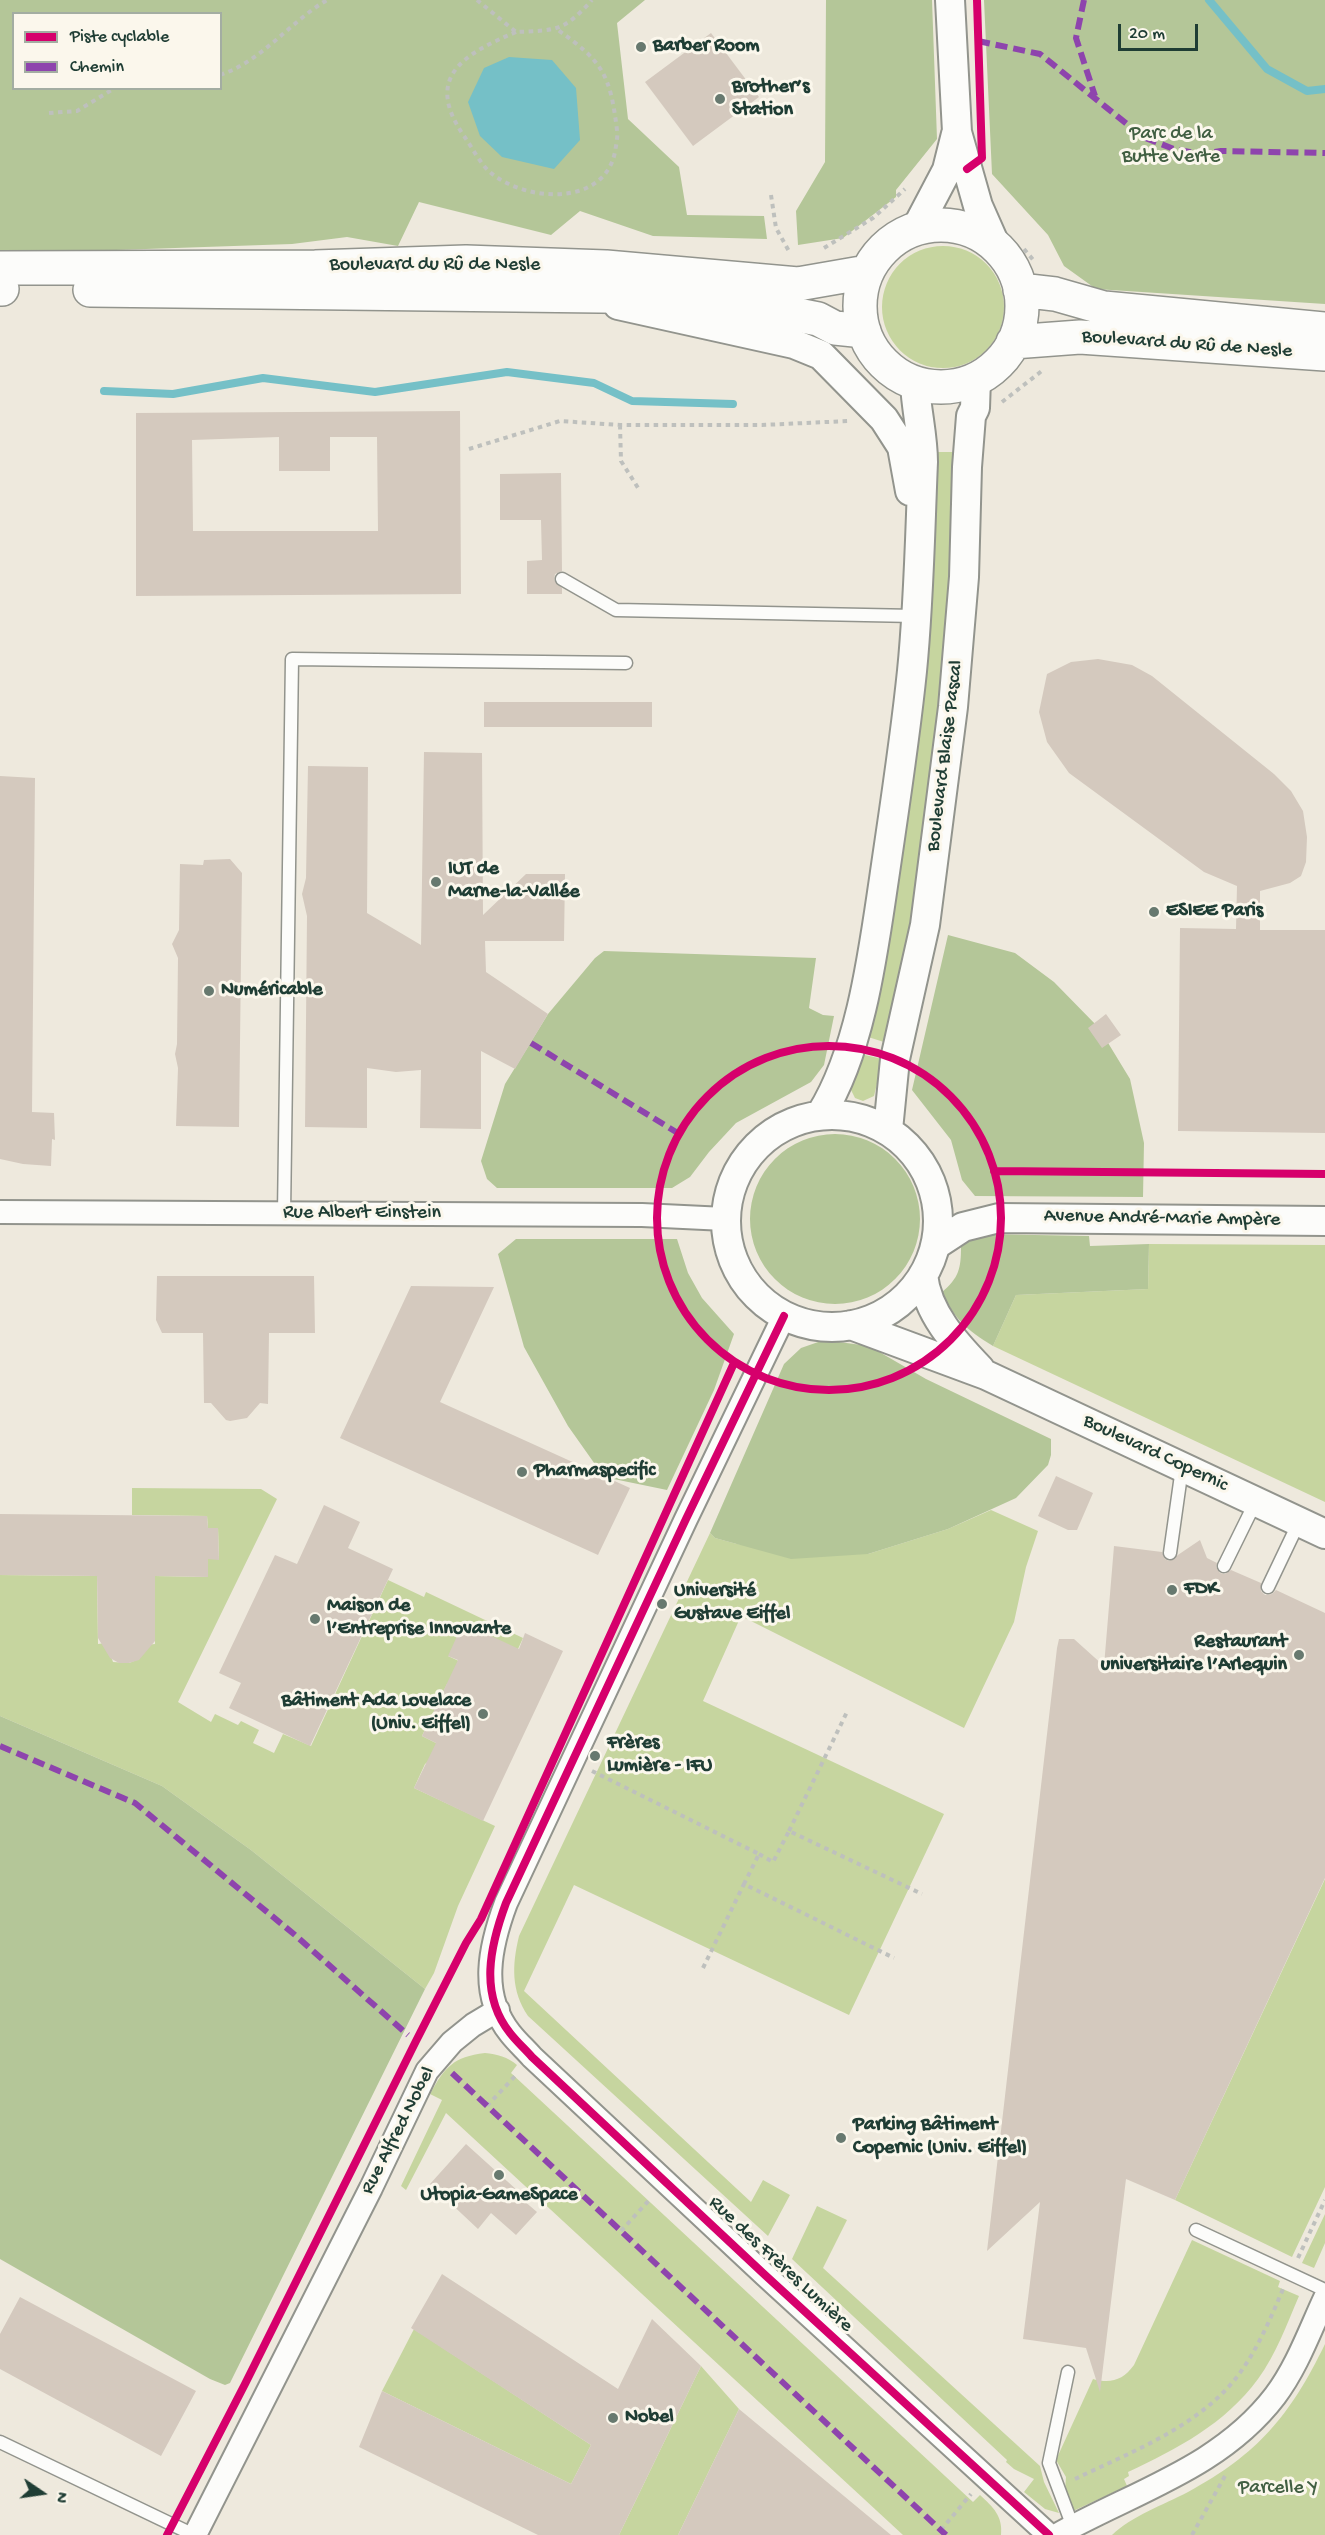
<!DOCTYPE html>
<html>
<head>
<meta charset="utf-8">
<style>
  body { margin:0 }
  #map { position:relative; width:1325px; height:2535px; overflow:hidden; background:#eee9dd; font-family:"Gochi Hand",sans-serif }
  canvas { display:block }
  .legend { position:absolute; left:12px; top:12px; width:210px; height:78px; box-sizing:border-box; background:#fbf7ec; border:2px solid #a3ada2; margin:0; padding:8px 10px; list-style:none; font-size:18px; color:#1f3d34 }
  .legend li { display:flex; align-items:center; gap:12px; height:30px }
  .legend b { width:30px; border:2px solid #a3ada2 }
  .north { position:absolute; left:12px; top:2463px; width:60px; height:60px; -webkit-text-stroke:4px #fbf7ec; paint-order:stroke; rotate:103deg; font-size:16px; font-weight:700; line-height:24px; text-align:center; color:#1f3d34 }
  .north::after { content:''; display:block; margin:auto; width:21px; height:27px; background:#1f3d34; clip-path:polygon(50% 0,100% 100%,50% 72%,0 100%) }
  .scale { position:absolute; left:1118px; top:24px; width:80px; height:27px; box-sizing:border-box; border:3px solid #1f3d34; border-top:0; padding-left:8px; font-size:18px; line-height:21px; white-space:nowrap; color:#1f3d34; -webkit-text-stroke:4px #fbf7ec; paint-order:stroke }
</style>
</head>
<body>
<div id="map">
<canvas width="1325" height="2535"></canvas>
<ul class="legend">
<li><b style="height:8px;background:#d6006c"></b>Piste cyclable</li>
<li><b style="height:8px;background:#8e44ad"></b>Chemin</li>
</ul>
<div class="north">N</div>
<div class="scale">20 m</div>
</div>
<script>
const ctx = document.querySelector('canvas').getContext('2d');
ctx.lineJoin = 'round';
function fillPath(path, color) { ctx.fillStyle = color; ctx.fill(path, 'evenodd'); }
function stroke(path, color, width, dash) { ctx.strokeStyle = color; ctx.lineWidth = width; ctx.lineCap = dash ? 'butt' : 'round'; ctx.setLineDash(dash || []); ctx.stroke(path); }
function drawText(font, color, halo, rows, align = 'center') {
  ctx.font = font + ' "Gochi Hand",sans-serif'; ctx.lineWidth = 6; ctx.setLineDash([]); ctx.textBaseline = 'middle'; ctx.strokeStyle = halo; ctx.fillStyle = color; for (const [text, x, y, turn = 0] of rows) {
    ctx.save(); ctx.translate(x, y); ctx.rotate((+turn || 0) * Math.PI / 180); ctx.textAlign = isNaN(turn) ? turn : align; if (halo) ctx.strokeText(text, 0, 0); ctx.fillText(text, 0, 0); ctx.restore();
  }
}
const green = new Path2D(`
  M882 307a61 61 0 1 1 122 0a61 61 0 1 1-122 0Z
  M 933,452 L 956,452 L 949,623 L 916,898 L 887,1043 L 865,1036 Z
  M 860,1054 L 883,1059 L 874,1096 L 863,1101 L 855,1098 L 851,1090 Z
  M 1149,1244 L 1325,1245 L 1325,1502 L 993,1346 L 1016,1295 L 1148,1289 Z
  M 132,1488 L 261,1489 L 277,1499 L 178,1702 L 211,1722 L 215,1714 L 238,1725 L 241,1721 L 259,1730 L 253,1743 L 274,1753 L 283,1734 L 311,1746 L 388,1580 L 424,1597 L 426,1592 L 523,1638 L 518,1649 L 448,1656 L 476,1669 L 447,1684 L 422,1736 L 446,1748 L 425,1764 L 414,1788 L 495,1826 L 458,1906 L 434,1973 L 425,1989 L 251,1850 L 162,1786 L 0,1716 L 0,1575 L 97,1576 L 98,1644 L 106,1643 L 113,1662 L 129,1663 L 139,1659 L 145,1645 L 155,1644 L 155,1576 L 207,1577 L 208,1559 L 219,1559 L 218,1528 L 208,1528 L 207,1516 L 132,1515 Z
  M 991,1510 L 1038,1531 L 1026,1567 L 1014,1622 L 964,1728 L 741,1616 L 703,1701 L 944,1814 L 849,2015 L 574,1885 L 524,1991 L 751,2202 L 763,2180 L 790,2195 L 768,2236 L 528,2016 C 511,1991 512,1965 519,1936 L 710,1533 L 715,1538 L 737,1544 L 868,1554 L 948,1529 Z
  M 1325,1879 L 1325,2187 L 1292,2257 L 1175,2200 Z
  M 485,2053 C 497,2054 508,2057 517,2065 L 511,2073 L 973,2502 L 980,2495 C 993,2507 1003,2516 1001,2535 L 903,2535 L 446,2113 L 406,2190 L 401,2186 L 442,2100 L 430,2094 C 445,2067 453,2057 485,2053 Z
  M 817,2206 L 847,2220 L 823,2268 L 1040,2466 L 1044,2482 L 1059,2513 L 1045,2509 L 1024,2492 L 1034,2479 L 1014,2469 L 1006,2462 L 1007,2460 L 792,2259 Z
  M 1325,2214 L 1325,2243 L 1314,2268 L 1302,2263 Z
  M 1192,2240 L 1280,2281 L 1278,2287 L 1299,2296 C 1287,2324 1276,2354 1258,2379 C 1225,2424 1177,2449 1128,2472 L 1129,2476 L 1124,2479 L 1127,2486 L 1071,2512 L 1065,2491 L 1066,2477 L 1056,2460 L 1093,2379 C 1111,2384 1123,2380 1134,2365 Z
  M 414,2329 L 591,2445 L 571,2484 L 382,2391 Z
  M 1325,2344 L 1325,2535 L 1112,2535 C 1132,2516 1163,2505 1188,2492 C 1258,2454 1290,2416 1325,2344 Z
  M 701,2366 L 739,2409 L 678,2535 L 619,2535 Z`);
const forest = new Path2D(`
  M 0,0 L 645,0 L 617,23 L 628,119 L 679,167 L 687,215 L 764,216 L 767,239 L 653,236 L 580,211 L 551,235 L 419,202 L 398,246 L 347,237 L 292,244 L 0,254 ZM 14,14 L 220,14 L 220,88 L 14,88 Z
  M 826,0 L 932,0 L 937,139 L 896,190 L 896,197 L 843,238 L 798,245 L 796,211 L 825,162 Z
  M 984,0 L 1325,0 L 1325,304 L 1096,289 L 1064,266 L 1048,235 L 992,174 Z
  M 948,935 L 1015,953 L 1054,982 L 1099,1028 L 1130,1079 L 1144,1143 L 1143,1197 L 975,1196 L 962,1180 L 951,1140 L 912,1090 Z
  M 604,951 L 816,958 L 809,1008 L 823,1015 L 834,1016 L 824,1065 L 811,1082 L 736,1123 L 709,1152 L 690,1177 L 672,1188 L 497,1188 L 487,1179 L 481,1161 L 505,1084 L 548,1014 L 595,958 Z
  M750 1219a85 85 0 1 1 170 0a85 85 0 1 1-170 0Z
  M 980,1234 L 1089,1236 L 1090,1246 L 1149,1244 L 1148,1289 L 1016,1295 L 993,1346 C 967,1330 955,1320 942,1292 C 959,1278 961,1268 961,1247 Z
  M 516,1239 L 677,1239 L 688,1273 L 702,1298 L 734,1334 L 714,1390 L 667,1490 L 604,1477 L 568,1426 L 524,1347 L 498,1254 Z
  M 824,1340 L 869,1346 L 926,1379 L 1051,1439 L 1051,1455 L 1048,1465 L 1016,1498 L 948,1529 L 868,1554 L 791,1559 L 715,1538 L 710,1533 L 784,1364 L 801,1348 Z
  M 0,1716 L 162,1786 L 251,1850 L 425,1989 L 230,2383 L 225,2385 L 210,2379 L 0,2259 Z`);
const water = new Path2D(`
  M 509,57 L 552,60 L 576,88 L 580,140 L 554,169 L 502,157 L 480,136 L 468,102 L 484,68 Z`);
const stream = new Path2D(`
  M 1209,0 L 1267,69 L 1307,91 L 1325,89
  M 104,391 L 173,394 L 263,378 L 375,392 L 507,372 L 594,383 L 632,401 L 733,404`);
const building = new Path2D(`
  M 711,33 L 759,97 L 693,146 L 645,82 Z
  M 460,411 L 461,594 L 136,596 L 136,413 ZM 279,437 L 279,471 L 330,471 L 330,437 L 377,437 L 378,531 L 193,531 L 192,440 Z
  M 561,473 L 562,571 L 555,574 L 554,580 L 562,588 L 562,594 L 527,594 L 527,561 L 542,560 L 541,520 L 500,520 L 500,474 Z
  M 1098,659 L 1132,665 L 1152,676 L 1274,774 L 1291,791 L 1303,811 L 1307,837 L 1306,862 L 1301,876 L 1290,883 L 1260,891 L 1260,930 L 1325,930 L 1325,1133 L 1178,1131 L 1180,928 L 1236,929 L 1237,886 L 1204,872 L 1069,773 L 1047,742 L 1039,712 L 1047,674 L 1071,662 Z
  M 484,702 L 652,702 L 652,727 L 484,727 Z
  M 424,752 L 482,753 L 483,915 L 526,874 L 565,874 L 564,941 L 485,941 L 486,972 L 548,1014 L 515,1069 L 481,1051 L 481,1129 L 420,1128 L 421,1070 L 396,1072 L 367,1068 L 367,1128 L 305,1127 L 307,916 L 302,894 L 306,878 L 308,766 L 368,767 L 367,913 L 421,945 Z
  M 0,776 L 35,778 L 32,1112 L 54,1113 L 55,1140 L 52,1139 L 51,1166 L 23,1164 L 0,1159 Z
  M 230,859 L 242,873 L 239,1127 L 176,1126 L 178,1068 L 175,1054 L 177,1044 L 178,958 L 172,944 L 179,930 L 180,864 L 203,865 L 204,860 Z
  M 1106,1014 L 1121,1035 L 1102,1048 L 1088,1028 Z
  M 157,1276 L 314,1276 L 315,1333 L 269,1333 L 268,1404 L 260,1403 L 247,1418 L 230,1421 L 226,1420 L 211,1403 L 204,1403 L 203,1333 L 162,1333 L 156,1320 Z
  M 411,1286 L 494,1287 L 440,1402 L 630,1488 L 598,1555 L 340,1438 Z
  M 1056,1476 L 1093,1493 L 1077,1530 L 1068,1530 L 1038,1516 Z
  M 324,1505 L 360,1522 L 348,1548 L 393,1569 L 310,1746 L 229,1708 L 241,1683 L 219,1673 L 275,1555 L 297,1564 Z
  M 0,1514 L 207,1516 L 208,1528 L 218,1528 L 219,1560 L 208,1559 L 208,1577 L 155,1576 L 155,1641 L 139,1660 L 129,1663 L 119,1663 L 110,1658 L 98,1638 L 97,1576 L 0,1575 Z
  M 1200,1540 L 1207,1558 L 1217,1563 L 1216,1567 L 1220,1573 L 1225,1574 L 1231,1570 L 1261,1583 L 1261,1591 L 1265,1595 L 1272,1594 L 1276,1590 L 1325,1613 L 1325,1878 L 1175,2200 L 1126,2179 L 1100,2392 L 1086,2348 L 1023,2339 L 1040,2202 L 987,2251 L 1057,1648 L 1059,1639 L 1074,1639 L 1104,1666 L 1114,1546 L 1162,1552 L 1165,1559 L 1169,1561 Z
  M 463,1623 L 519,1649 L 525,1633 L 563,1651 L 483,1821 L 414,1788 L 436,1743 L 422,1736 L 458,1660 L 448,1656 Z
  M 466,2144 L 518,2191 L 516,2194 L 537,2212 L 516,2235 L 491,2213 L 478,2229 L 430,2184 Z
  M 442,2274 L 618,2389 L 652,2319 L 701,2366 L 619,2535 L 538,2535 L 359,2447 L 382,2391 L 571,2484 L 591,2445 L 411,2328 Z
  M 20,2297 L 196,2391 L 161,2456 L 0,2369 L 0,2334 Z
  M 739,2409 L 891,2535 L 678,2535 Z`);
const path = new Path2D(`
  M 477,0 L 516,32 C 557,30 563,32 592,0
  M 516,32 C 464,54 423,77 464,136 C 472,147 480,164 491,173 C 526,202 604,207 615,152 C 616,145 618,138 617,130 C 610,74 603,62 558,30
  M 220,75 C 262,61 290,22 327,0
  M 49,113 L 77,111 L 115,88
  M 771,195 L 776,228 L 790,253
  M 824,248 L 873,218 L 905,189
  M 1024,249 L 1035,262
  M 1002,402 L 1043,370
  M 620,425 L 621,461 L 640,491
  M 469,449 L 560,421 L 620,425 L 762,425 L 848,421
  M 592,1771 L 759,1854 L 744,1884 L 894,1958
  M 789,1831 L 847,1712
  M 759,1854 L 773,1862 L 789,1831 L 922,1894
  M 703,1968 L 744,1884
  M 487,2106 L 517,2074
  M 621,2231 L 651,2198
  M 1298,2258 L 1325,2200
  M 1075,2479 C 1135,2450 1209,2423 1246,2364 C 1261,2341 1272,2315 1283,2289
  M 941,2530 L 971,2494
  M 1192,2535 L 1225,2476`);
const service = new Path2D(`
  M 562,579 L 616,610 L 915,616
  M 284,1213 L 292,659 L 626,663
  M 1170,1553 L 1182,1468
  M 1224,1566 L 1256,1501
  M 1268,1587 L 1299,1522
  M 1196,2230 L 1325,2290
  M 1068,2372 L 1049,2463 L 1073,2527
  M 0,2442 L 194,2535`);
const minor = new Path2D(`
  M 0,1212 L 642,1215 L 725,1219
  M 784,1316 L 686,1519 L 506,1903 C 490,1946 479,1994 510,2033 C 517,2042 525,2049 532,2057 L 765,2275 L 1049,2535
  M 195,2535 L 371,2188 L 427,2071 L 452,2042 L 473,2025 L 498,2010
  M 1057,2535 C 1133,2492 1220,2468 1275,2396 C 1297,2367 1310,2330 1325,2298`);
const tertiary = new Path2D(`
  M 950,0 L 957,132 L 978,206 L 997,249
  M 916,229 L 947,170 L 956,134
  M 618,305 L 794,344 L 821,355 L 884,419 L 902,447 L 910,491
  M 821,1114 C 861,1050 873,953 884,879 C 894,810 905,740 912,671 C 919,602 920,532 923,462 C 923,435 916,410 915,383
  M726 1221a106 106 0 1 1 212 0a106 106 0 1 1-212 0Z
  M 888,1130 L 895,1059 L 925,925 L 953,707 L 964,577 L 967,467 L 971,416 L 975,408 L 976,379
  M 937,1244 L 963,1227 L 999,1218 L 1325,1221
  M 923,1275 C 927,1313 955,1343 980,1369
  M 851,1325 L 986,1375 L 1325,1534`);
const primary = new Path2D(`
  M860 306a81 81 0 1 1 162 0a81 81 0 1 1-162 0Z
  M 0,268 L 315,267 L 466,262 L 606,267 L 798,284 L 867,272
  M 90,290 L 685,297 L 762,308 L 818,319 L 835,328 L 864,331
  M 1020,290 L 1055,294 L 1104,308 L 1325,329
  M 1013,342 L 1080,337 L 1325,354`);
const motorway = new Path2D(`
  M 0,289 L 2,289`);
const quiet = new Path2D(`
  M 1084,0 L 1076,38 L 1095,96
  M 978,41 L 1040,54 L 1143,137 L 1174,149 L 1201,154 L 1221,151 L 1325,153
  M 531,1043 L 681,1135
  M 0,1746 L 135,1803 L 295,1935 L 408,2035
  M 452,2073 L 946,2535`);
const cycleway = new Path2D(`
  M 967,169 L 982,158 L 977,0
  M657 1218a172 172 0 1 1 344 0a172 172 0 1 1-344 0Z
  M 994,1171 L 1325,1174
  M 784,1316 L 686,1519 L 506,1903 C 490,1946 479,1994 510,2033 C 517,2042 525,2049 532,2057 L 765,2275 L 1049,2535
  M 167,2535 L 245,2384 L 416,2041 L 466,1943 L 481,1919 L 734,1363`);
const markers = [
  [641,47,6,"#67796f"],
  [720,99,6,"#67796f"],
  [436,882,6,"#67796f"],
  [1154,912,6,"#67796f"],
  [209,991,6,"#67796f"],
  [522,1472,6,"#67796f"],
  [1172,1590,6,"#67796f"],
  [662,1604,6,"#67796f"],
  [315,1619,6,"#67796f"],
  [1299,1655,6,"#67796f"],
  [483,1714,6,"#67796f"],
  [595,1756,6,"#67796f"],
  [841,2138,6,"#67796f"],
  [499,2175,6,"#67796f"],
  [613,2418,6,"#67796f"]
];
const poiNames = [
  ["Barber Room",653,47],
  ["Brother’s",732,88],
  ["Station",732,111],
  ["IUT de",448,870],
  ["Marne-la-Vallée",448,893],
  ["ESIEE Paris",1166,912],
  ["Numéricable",221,991],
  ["Pharmaspecific",534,1472],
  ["FDK",1184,1590],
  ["Université",674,1592],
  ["Gustave Eiffel",674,1615],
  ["Maison de",327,1607],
  ["l’Entreprise Innovante",327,1630],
  ["Restaurant",1287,1643,"right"],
  ["universitaire l’Arlequin",1287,1666,"right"],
  ["Bâtiment Ada Lovelace",471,1702,"right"],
  ["(Univ. Eiffel)",471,1725,"right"],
  ["Frères",607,1744],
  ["Lumière - IFU",607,1767],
  ["Parking Bâtiment",853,2126],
  ["Copernic (Univ. Eiffel)",853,2149],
  ["Utopia-GameSpace",499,2196,"center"],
  ["Nobel",625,2418]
];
const parkNames = [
  ["Parc de la",1171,135],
  ["Butte Verte",1171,158],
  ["Parcelle Y",1278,2489]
];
const streetNames = [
  ["Boulevard du Rû de Nesle",435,266],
  ["Boulevard du Rû de Nesle",1187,345,4],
  ["Boulevard Blaise Pascal",946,756,-83],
  ["Rue Albert Einstein",362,1214],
  ["Avenue André-Marie Ampère",1162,1219,1],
  ["Boulevard Copernic",1155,1454,25],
  ["Rue Alfred Nobel",399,2131,-63],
  ["Rue des Frères Lumière",780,2265,43]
];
fillPath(green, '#c6d59f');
fillPath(forest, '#b4c698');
fillPath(water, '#75c0c7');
stroke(stream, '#75c0c7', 8);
fillPath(building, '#d4c9be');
stroke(service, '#92948d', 15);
stroke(minor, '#92948d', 26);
stroke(tertiary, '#92948d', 32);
stroke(primary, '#92948d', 36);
stroke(motorway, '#92948d', 36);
stroke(path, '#bec0bd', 4, [4.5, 4.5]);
stroke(service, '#fcfcfa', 12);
stroke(minor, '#fcfcfa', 22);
stroke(tertiary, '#fcfcfa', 28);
stroke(primary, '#fcfcfa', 33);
stroke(motorway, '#fcfcfa', 33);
stroke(quiet, '#8e44ad', 6, [12, 6]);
stroke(cycleway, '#d6006c', 8);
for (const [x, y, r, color] of markers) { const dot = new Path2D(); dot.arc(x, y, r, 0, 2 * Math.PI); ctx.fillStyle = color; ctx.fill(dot); stroke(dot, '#fbf7ec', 2); }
drawText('bold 20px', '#1f3d34', '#fbf7ec', poiNames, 'left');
drawText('20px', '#415f42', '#fbf7ec', parkNames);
drawText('20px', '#1f3d34', '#fbf7ec', streetNames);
</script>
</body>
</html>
